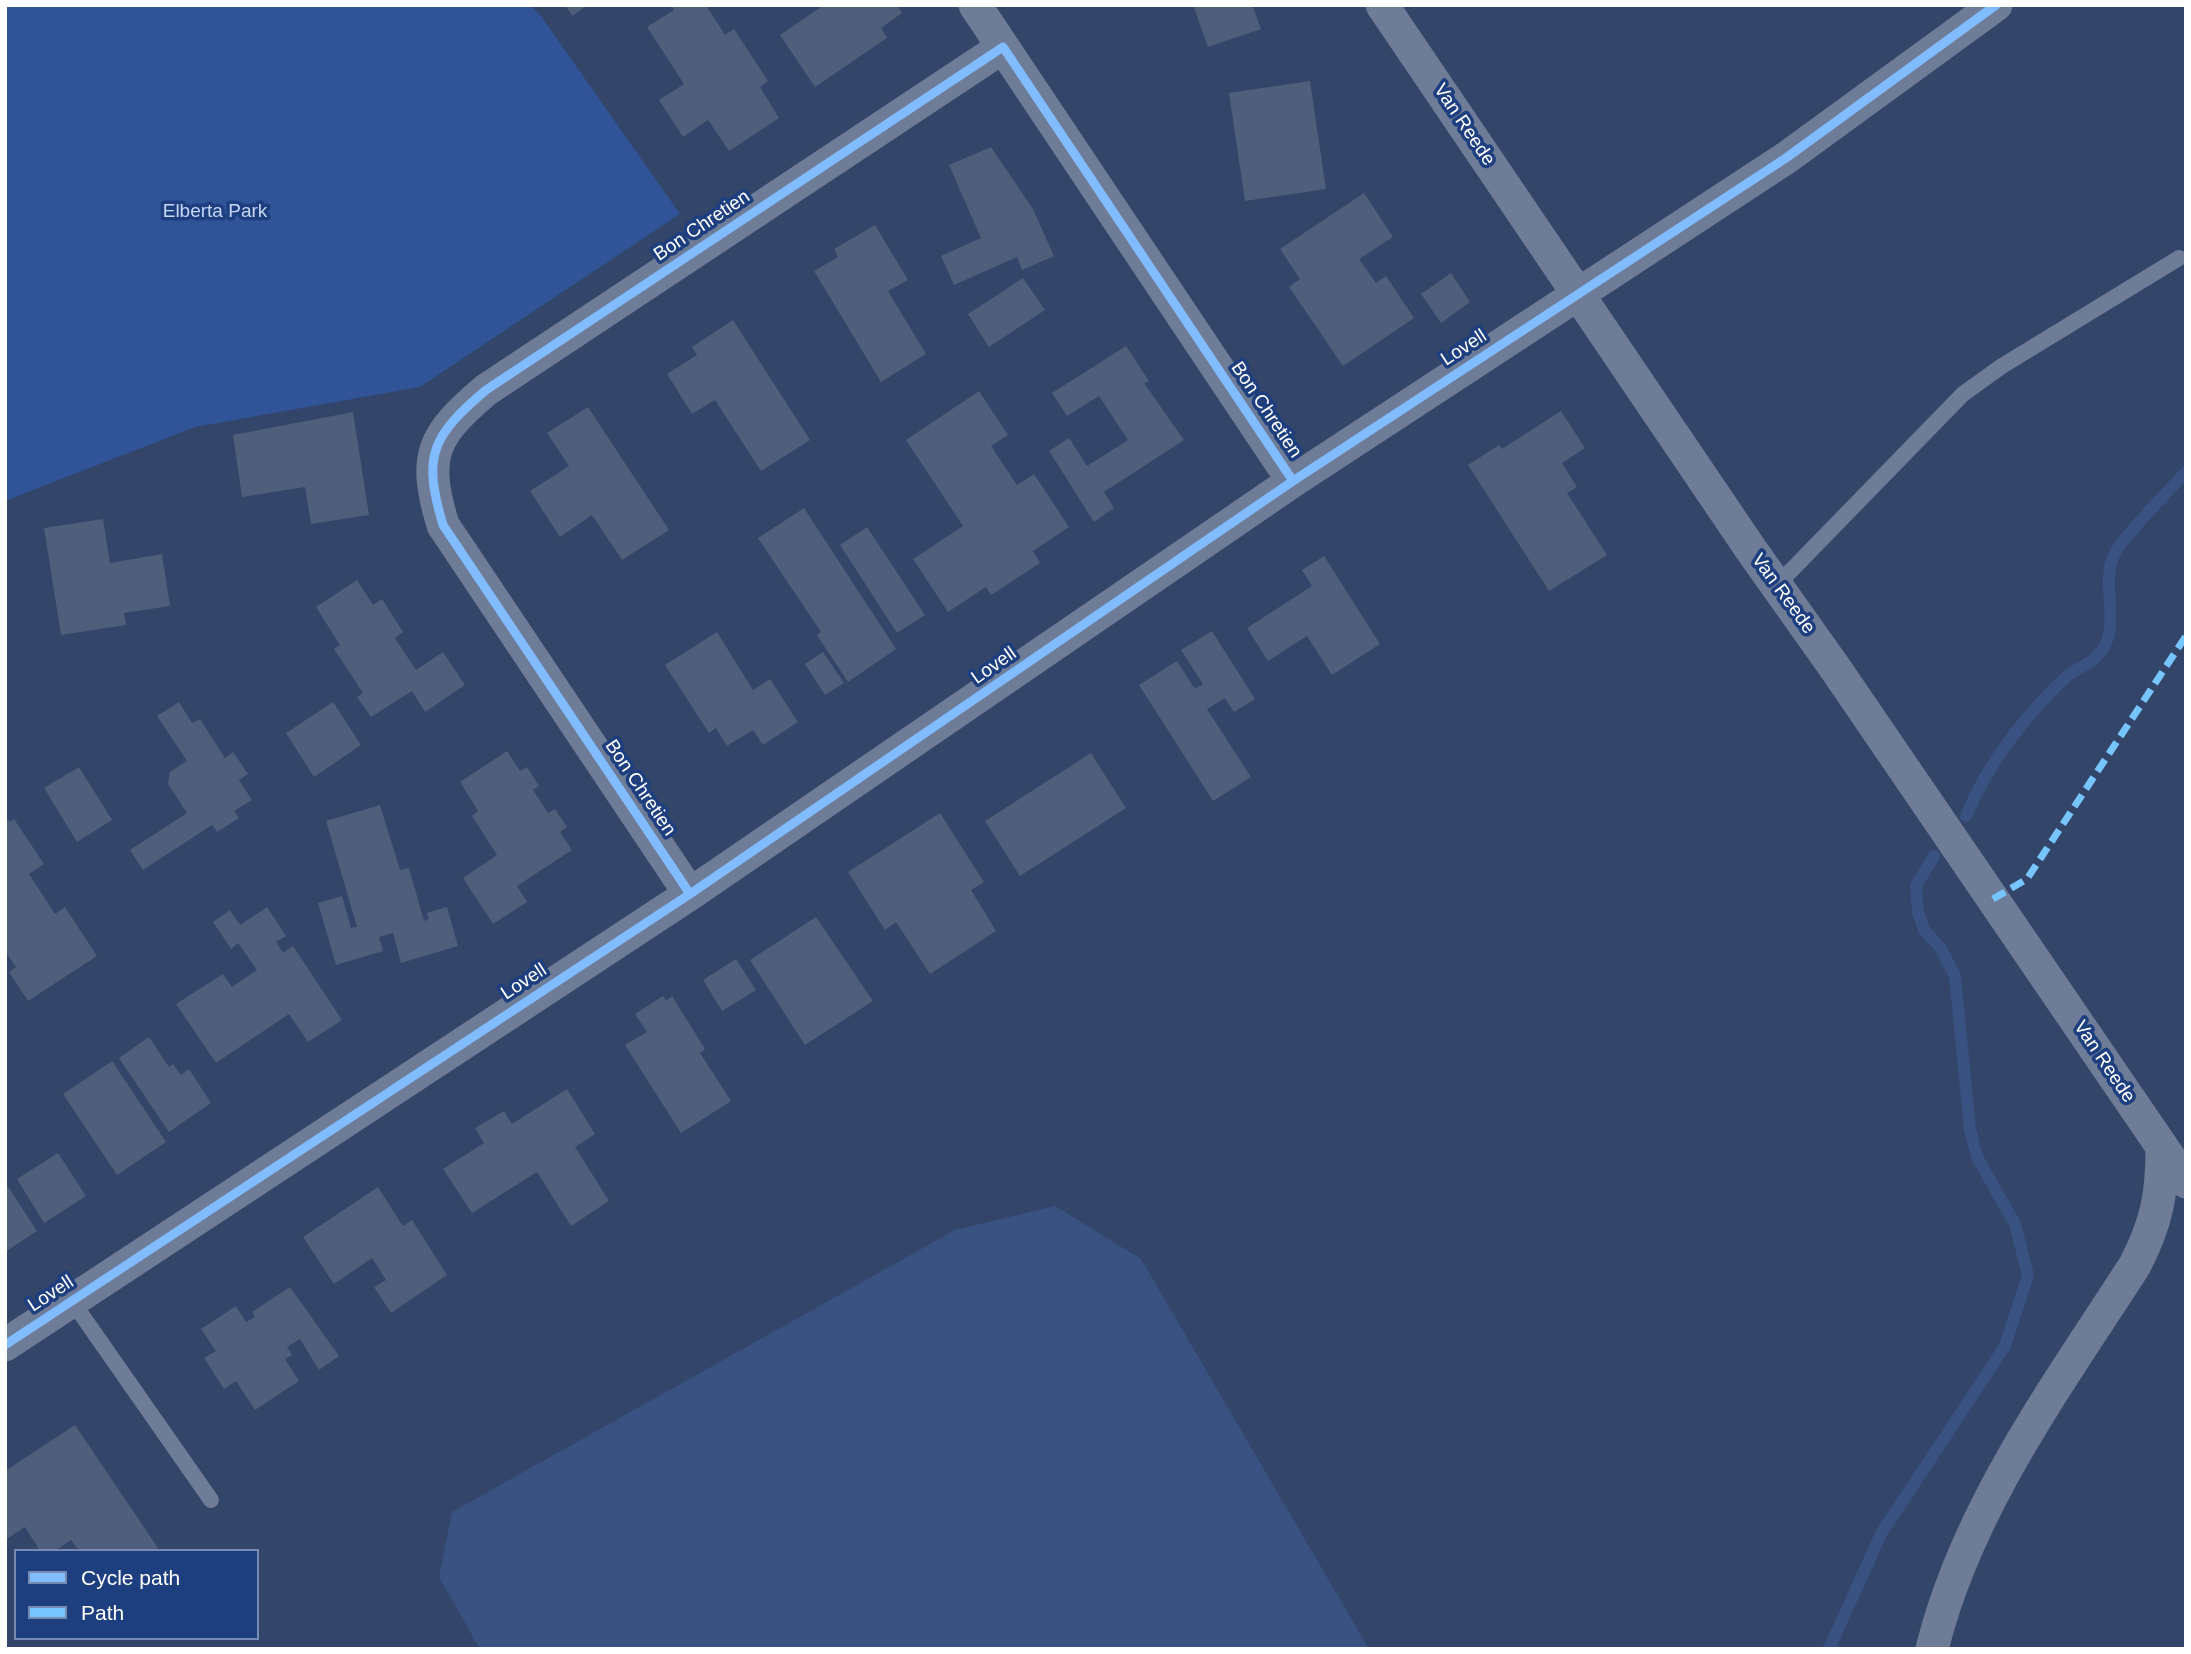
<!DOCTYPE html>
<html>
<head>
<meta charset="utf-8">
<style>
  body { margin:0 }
  #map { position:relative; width:2191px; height:1654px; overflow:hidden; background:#334569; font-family:Helvetica,sans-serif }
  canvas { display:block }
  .frame { position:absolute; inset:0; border:7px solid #fff; pointer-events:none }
  .legend { position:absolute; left:14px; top:1549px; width:245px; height:91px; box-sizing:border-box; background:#1d3e7f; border:2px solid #778bb2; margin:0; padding:9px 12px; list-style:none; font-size:21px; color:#fff }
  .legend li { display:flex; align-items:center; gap:14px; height:35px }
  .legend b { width:35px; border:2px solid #778bb2 }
</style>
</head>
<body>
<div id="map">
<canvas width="2191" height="1654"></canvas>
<div class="frame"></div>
<ul class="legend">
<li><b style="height:9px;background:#80bcff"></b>Cycle path</li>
<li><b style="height:9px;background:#76c5fe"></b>Path</li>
</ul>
</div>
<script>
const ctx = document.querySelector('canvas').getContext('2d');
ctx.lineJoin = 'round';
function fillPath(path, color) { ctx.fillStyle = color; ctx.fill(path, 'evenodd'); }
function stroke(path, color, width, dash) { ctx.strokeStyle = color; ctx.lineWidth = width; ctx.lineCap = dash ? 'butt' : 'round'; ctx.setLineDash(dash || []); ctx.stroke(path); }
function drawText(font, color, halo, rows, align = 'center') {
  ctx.font = font + ' Helvetica,sans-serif'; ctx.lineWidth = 7; ctx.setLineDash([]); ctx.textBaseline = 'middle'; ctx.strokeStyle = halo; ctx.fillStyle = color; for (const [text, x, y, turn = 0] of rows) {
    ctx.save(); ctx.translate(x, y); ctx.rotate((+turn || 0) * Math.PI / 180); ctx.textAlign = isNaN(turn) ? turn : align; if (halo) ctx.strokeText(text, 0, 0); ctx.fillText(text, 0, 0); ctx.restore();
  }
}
const green = new Path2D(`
  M 5,5 L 530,5 L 541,16 L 680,214 L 420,387 L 195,427 L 5,501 Z`);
const water = new Path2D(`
  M 1055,1206 L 1141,1259 L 1369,1649 L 480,1649 L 439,1577 L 452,1512 L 955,1230 Z`);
const stream = new Path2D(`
  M 1966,816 C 1987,765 2025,715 2066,677 C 2075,669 2089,665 2097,656 C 2125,628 2098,585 2115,553 C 2127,532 2168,492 2186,472
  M 1829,1649 L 1881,1534 L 2005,1346 L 2028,1275 L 2015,1224 L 1977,1157 L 1970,1129 L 1955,976 L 1940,947 L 1924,930 L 1918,912 L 1916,886 L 1934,856`);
const building = new Path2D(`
  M 565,5 L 588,5 L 572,16 Z
  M 671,5 L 706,5 L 725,35 L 734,29 L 768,81 L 760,87 L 779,118 L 729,151 L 708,120 L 683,137 L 659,100 L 684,84 L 647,27 L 674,10 Z
  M 824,5 L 897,5 L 902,13 L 881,28 L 887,38 L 815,87 L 780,35 Z
  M 1193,5 L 1252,5 L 1261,29 L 1208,47 Z
  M 1310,81 L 1326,189 L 1245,201 L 1229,93 Z
  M 991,147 L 1033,209 L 1054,256 L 1022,270 L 1017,257 L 954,285 L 941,256 L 981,238 L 949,165 Z
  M 1364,193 L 1393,237 L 1359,259 L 1376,283 L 1386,276 L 1414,318 L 1343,366 L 1289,287 L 1300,279 L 1280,249 Z
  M 875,225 L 908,280 L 888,291 L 926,354 L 881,382 L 814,271 L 838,257 L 834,249 Z
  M 1451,273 L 1470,302 L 1441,323 L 1421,294 Z
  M 1023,278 L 1045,310 L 989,347 L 968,314 Z
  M 733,320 L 810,440 L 761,471 L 715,400 L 692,414 L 667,374 L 697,355 L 692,347 Z
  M 1126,346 L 1149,381 L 1144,383 L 1184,440 L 1104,492 L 1114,508 L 1094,522 L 1049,451 L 1069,438 L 1087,466 L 1128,440 L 1099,396 L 1067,416 L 1052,393 Z
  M 979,391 L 1008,435 L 991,446 L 1017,485 L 1034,474 L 1069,527 L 1033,551 L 1040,563 L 991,595 L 986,587 L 948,612 L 913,559 L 963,526 L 906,440 Z
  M 588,407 L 669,530 L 622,560 L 592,515 L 560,537 L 530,491 L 569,466 L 547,433 Z
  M 1561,411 L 1585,448 L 1562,463 L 1577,487 L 1567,493 L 1607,555 L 1549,591 L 1468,465 L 1499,445 L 1502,449 Z
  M 353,412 L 369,515 L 311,524 L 305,487 L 242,497 L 233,435 Z
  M 804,508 L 896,649 L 848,682 L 817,635 L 821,632 L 758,538 Z
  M 103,519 L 110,563 L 162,554 L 170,606 L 124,613 L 126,625 L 61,635 L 44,528 Z
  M 867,527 L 925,615 L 897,633 L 840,545 Z
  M 1324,556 L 1380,644 L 1332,675 L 1307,636 L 1268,661 L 1247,628 L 1312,586 L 1302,570 Z
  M 357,580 L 373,605 L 382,599 L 403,632 L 395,638 L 416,670 L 443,652 L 465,685 L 425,712 L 412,691 L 371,717 L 357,697 L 363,693 L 334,649 L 340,645 L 316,607 Z
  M 1212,631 L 1255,699 L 1234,712 L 1225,698 L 1207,709 L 1251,777 L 1213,801 L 1139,685 L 1177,661 L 1195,689 L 1203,684 L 1181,650 Z
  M 717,632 L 753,690 L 770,679 L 798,722 L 763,745 L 753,730 L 727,746 L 716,728 L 709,733 L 665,665 Z
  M 823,652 L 844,683 L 825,695 L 805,664 Z
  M 179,702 L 192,723 L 200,719 L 225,758 L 233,752 L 248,774 L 239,780 L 252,800 L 234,811 L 239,818 L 217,832 L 212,825 L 143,870 L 130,850 L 187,813 L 168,784 L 170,772 L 187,761 L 157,716 Z
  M 333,702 L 361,745 L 314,777 L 286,733 Z
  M 507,751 L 520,771 L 527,767 L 539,786 L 533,790 L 548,813 L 555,809 L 567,827 L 560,832 L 572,850 L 517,886 L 527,902 L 493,924 L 463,878 L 497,855 L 472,816 L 478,811 L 460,782 Z
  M 1091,753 L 1126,808 L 1020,876 L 985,821 Z
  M 79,767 L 112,820 L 77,842 L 44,788 Z
  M 380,805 L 400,870 L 409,868 L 424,921 L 429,919 L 427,913 L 447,907 L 458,946 L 401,963 L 393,933 L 379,937 L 383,951 L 336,965 L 318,903 L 342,896 L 351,928 L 357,927 L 326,821 Z
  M 940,813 L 984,882 L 971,890 L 996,931 L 930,974 L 896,922 L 885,930 L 848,872 Z
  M 7,819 L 10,822 L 14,819 L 44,864 L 29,874 L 55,914 L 65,907 L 97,956 L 28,1001 L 9,972 L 16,967 L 5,951 Z
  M 267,907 L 286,936 L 276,942 L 283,953 L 293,946 L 342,1020 L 308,1042 L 289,1014 L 216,1063 L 176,1004 L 223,974 L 232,987 L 257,970 L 238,943 L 231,949 L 213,922 L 230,910 L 240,925 Z
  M 816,917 L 873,1001 L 805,1045 L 750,960 Z
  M 736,959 L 756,990 L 722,1011 L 703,980 Z
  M 663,996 L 666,1001 L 672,996 L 705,1049 L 700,1053 L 731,1101 L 681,1133 L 625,1045 L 647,1032 L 635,1014 Z
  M 149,1037 L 169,1067 L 173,1064 L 181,1075 L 189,1069 L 211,1103 L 169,1132 L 119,1058 Z
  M 112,1061 L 166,1142 L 117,1175 L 63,1094 Z
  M 567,1089 L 595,1134 L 575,1147 L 609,1201 L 571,1226 L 537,1172 L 472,1213 L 443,1169 L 484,1143 L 475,1128 L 504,1111 L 512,1124 Z
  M 58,1153 L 86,1196 L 44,1223 L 17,1179 Z
  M 5,1182 L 37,1231 L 5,1252 Z
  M 378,1187 L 403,1226 L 412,1220 L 447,1275 L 391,1313 L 374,1287 L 386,1280 L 372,1258 L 334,1284 L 303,1237 Z
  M 290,1287 L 339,1356 L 319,1370 L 300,1339 L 287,1347 L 292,1355 L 285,1359 L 299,1381 L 255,1410 L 236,1381 L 224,1389 L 204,1358 L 216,1351 L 201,1329 L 236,1306 L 246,1322 L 255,1317 L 252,1312 Z
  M 75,1425 L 158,1548 L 154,1551 L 79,1551 L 71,1540 L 55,1551 L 40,1551 L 25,1527 L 5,1540 L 5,1471 Z`);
const service = new Path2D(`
  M 1777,585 L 1963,394 L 2002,366 L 2179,258
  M 72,1301 L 211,1500`);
const minor = new Path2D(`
  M 975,5 L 1003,47
  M 1382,5 L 1752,551 L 1835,668 L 2186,1182
  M 690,894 L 443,525 C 422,455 432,436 486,390 L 1003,47 L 1293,481
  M 5,1345 L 690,894 L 1293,481 L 1786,158 L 1996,5
  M 1932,1649 C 1967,1508 2057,1386 2135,1265 C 2157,1222 2162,1195 2162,1147`);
const quiet = new Path2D(`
  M 1993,899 L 2027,879 L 2186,636`);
const cycleway = new Path2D(`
  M 690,894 L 443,525 C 422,455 432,436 486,390 L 1003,47 L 1293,481
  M 5,1345 L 690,894 L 1293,481 L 1786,158 L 1996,5`);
const streetNames = [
  ["Van Reede",1464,125,56],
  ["Bon Chretien",702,226,-34],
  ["Lovell",1464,348,-33],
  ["Bon Chretien",1266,410,56],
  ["Van Reede",1783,594,54],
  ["Lovell",994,666,-35],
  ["Bon Chretien",640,788,56],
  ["Lovell",524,982,-33],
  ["Van Reede",2104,1062,56],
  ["Lovell",51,1294,-33]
];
const parkNames = [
  ["Elberta Park",215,212]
];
fillPath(green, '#305497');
fillPath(water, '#3a5282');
stroke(stream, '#3a5282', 12);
fillPath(building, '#4f5e7a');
stroke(service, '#6e7c98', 16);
stroke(minor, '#6e7c98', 33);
stroke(quiet, '#76c5fe', 7, [14, 7]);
stroke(cycleway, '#80bcff', 9);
drawText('19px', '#fff', '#1d3e7f', streetNames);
drawText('19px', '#c5d6f6', '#1d3e7f', parkNames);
</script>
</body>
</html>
